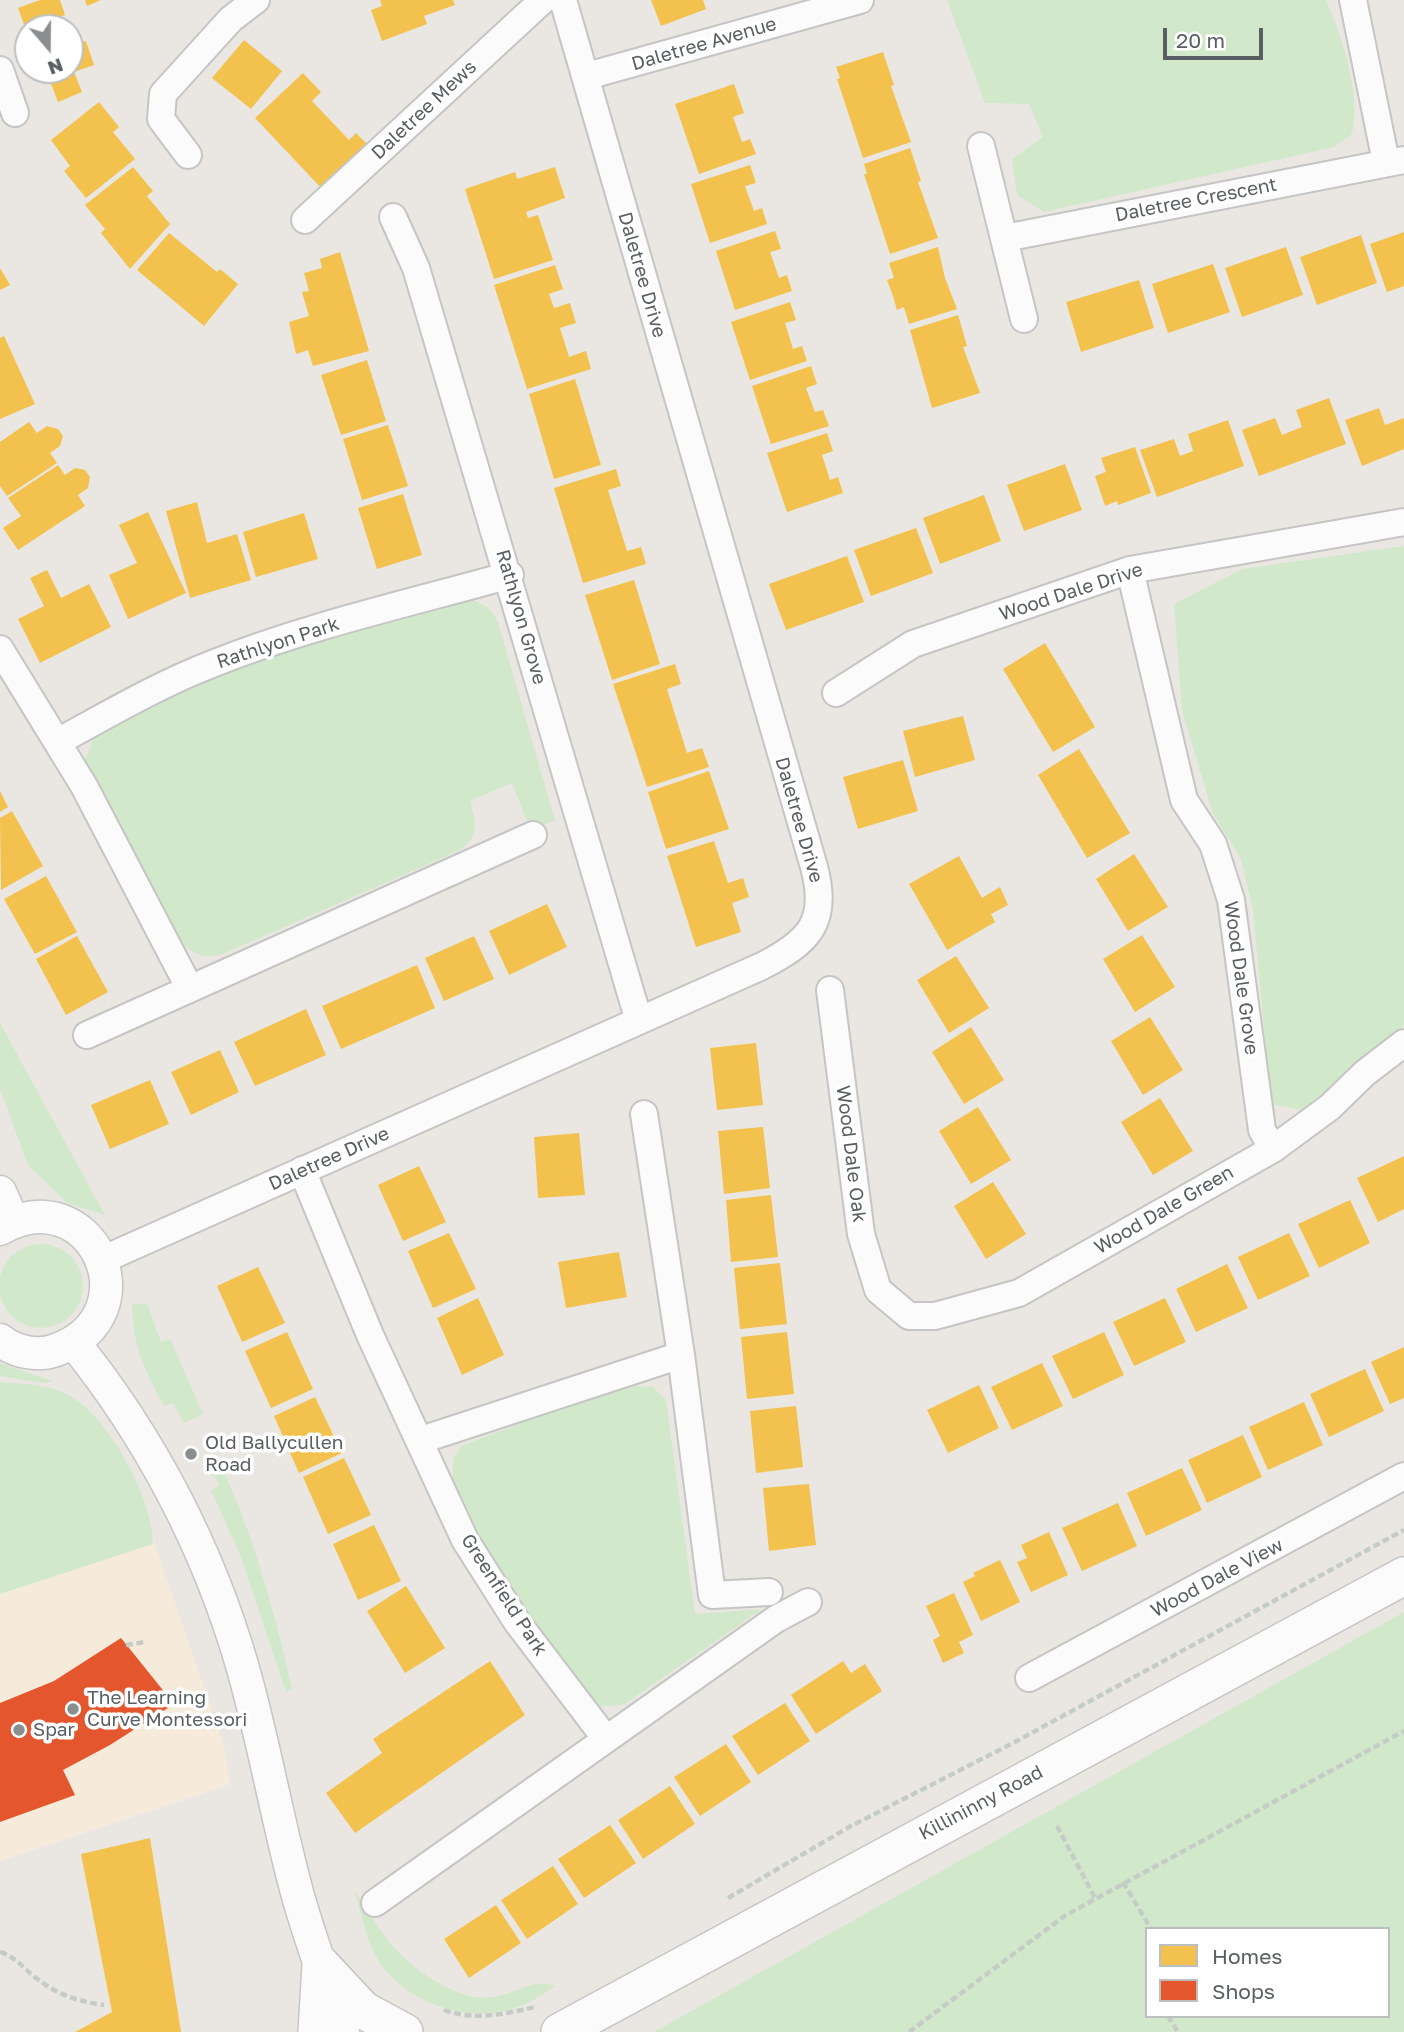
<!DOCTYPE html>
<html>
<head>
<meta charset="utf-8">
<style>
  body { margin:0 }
  #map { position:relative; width:1404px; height:2032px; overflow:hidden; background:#eae7e2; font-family:"Golos Text",sans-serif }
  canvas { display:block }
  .legend { position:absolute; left:1145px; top:1927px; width:245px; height:91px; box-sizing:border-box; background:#fff; border:2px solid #bcbfc0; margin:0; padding:9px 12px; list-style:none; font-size:21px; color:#585e62 }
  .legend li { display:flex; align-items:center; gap:14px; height:35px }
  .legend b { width:35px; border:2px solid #bcbfc0 }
  .north { position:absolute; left:14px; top:14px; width:70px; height:70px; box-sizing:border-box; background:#fff; border:2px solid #bcbfc0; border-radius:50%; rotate:160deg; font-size:19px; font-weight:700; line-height:28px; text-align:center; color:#585e62 }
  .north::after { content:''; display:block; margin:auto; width:24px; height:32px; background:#8b8e8f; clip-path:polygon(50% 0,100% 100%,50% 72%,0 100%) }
  .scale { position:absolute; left:1163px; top:28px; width:100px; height:32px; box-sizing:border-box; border:4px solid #585e62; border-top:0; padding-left:9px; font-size:21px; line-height:24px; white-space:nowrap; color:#585e62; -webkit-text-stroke:5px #fff; paint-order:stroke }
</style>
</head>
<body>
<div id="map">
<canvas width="1404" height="2032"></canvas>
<ul class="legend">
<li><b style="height:19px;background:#f2c14e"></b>Homes</li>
<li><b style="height:19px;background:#e4572e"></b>Shops</li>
</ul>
<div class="north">N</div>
<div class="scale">20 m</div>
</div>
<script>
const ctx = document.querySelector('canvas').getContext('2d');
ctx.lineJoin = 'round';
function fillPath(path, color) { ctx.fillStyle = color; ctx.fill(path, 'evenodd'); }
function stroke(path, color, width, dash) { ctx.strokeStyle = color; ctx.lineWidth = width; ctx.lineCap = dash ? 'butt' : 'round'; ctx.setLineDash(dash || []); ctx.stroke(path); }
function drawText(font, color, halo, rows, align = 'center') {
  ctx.font = font + ' "Golos Text",sans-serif'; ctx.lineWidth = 7; ctx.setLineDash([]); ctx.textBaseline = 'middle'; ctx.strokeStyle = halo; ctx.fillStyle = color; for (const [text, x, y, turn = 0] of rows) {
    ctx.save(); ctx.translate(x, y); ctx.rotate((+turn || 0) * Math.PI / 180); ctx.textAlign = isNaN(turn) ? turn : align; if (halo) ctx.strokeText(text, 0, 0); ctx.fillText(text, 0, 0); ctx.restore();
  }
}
const commercial = new Path2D(`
  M 149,1527 L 224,1746 L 230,1784 L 0,1861 L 0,1581 Z`);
const green = new Path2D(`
  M 947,0 L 1326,0 C 1343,40 1361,91 1352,134 L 1334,147 L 1044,212 L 1017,195 L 1012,159 L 1043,137 L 1029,104 L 985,103 Z
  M 1404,546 L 1404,1025 L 1302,1110 L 1271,1104 L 1253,910 L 1241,859 L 1213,814 L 1182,711 L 1174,604 L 1242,569 Z
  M 465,599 C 482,602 490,606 498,622 L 555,821 L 530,829 L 512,783 L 470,801 C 477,824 480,837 458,851 L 223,954 C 199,961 187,950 171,933 L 84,763 L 93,739 L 122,717 L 169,696 L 260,659 Z
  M 0,1023 L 105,1215 L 67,1203 L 28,1165 L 0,1089 Z
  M-1 1286a42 42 0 1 1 84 0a42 42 0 1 1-84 0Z
  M 132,1304 L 147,1304 L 161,1342 L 170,1339 L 203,1414 L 184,1423 L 173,1403 L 164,1406 C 144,1369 133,1347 132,1304 Z
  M 0,1363 L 53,1381 L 44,1383 L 0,1376 Z
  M 0,1382 C 22,1384 48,1384 68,1395 C 109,1416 153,1499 153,1544 L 0,1594 Z
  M 633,1386 L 653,1387 L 666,1400 L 695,1614 L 762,1609 L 625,1704 L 597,1707 L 515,1596 L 467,1513 L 453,1481 L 453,1459 L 461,1446 L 603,1392 Z
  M 217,1457 C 253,1532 274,1609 292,1689 L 286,1692 L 241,1557 L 211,1490 L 219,1486 L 208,1462 Z
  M 1404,1612 L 1404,2032 L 654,2032 ZM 1147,1929 L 1388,1929 L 1388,2016 L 1147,2016 Z
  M 354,1890 C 383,1935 397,1961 446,1987 C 461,1994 476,2000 493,1997 C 516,1994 533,1977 555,1986 C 545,1992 534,2001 523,2005 C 475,2025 413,2007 382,1966 C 367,1946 362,1914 354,1890 Z`);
const homes = new Path2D(`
  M 40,0 L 60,0 L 65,15 L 48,22 L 50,28 L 28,28 L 28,35 L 18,8 Z
  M 85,0 L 101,0 L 87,6 Z
  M 380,0 L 453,0 L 455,5 L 424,16 L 427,24 L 382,41 L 371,10 L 382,6 Z
  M 651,0 L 703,0 L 706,9 L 661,26 Z
  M 244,40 L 282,71 L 251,109 L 212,78 Z
  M 86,41 L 94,65 L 74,72 L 82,92 L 58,102 L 50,81 L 45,83 L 40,70 L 70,70 L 70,46 Z
  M 883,52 L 894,85 L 891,86 L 911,142 L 863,158 L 837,79 L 840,78 L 836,67 Z
  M 303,73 L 321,92 L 312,101 L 349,140 L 356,133 L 371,148 L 325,192 L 255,118 Z
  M 734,84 L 744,113 L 733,117 L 742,142 L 750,139 L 756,154 L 699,174 L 675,104 Z
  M 99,102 L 119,127 L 113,132 L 135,159 L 86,198 L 64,171 L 70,166 L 51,140 Z
  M 910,148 L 921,181 L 918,182 L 938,238 L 890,254 L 864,174 L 867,174 L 864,164 Z
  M 750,165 L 756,183 L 745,186 L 754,211 L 762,208 L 767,224 L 710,243 L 691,184 Z
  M 133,167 L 153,191 L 147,196 L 170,224 L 130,269 L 101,233 L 105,229 L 85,205 Z
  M 555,167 L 565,198 L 526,212 L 528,218 L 538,215 L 553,260 L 494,279 L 465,189 L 515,172 L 517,179 Z
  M 775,231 L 781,249 L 770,252 L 779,278 L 787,275 L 792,291 L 735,310 L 716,251 Z
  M 1404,232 L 1404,286 L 1387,292 L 1370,244 Z
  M 169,233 L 217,272 L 220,269 L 238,284 L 204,326 L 137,270 Z
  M 1361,235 L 1377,283 L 1317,305 L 1300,257 Z
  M 938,247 L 945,278 L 957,309 L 909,324 L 904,307 L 897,310 L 893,296 L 887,280 L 894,278 L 889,263 Z
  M 1286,247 L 1303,295 L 1242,317 L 1225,268 Z
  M 340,252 L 369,351 L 313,366 L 308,350 L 296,354 L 289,322 L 309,316 L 302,292 L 309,291 L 304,273 L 322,268 L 320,259 Z
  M 1213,264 L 1230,312 L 1168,333 L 1152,284 Z
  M 555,265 L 563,289 L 549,294 L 554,308 L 570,303 L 576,323 L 560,328 L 569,357 L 586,351 L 591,369 L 527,389 L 494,285 Z
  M 0,268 L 10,285 L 0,290 Z
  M 1139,280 L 1154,328 L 1081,352 L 1066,302 Z
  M 790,302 L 796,320 L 785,323 L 793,349 L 802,346 L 807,361 L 750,380 L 731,322 Z
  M 958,315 L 967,346 L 963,347 L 980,393 L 932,408 L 910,330 Z
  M 4,336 L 35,404 L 0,419 L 0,338 Z
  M 367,360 L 386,421 L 341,435 L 321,375 Z
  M 811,366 L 817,384 L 806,388 L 815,412 L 823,410 L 829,426 L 771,444 L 752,386 Z
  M 575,379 L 601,465 L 554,479 L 529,394 Z
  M 1329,398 L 1346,444 L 1259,476 L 1242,430 L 1275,418 L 1282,435 L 1302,427 L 1296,410 Z
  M 1379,408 L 1385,425 L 1404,418 L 1404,449 L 1362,466 L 1345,420 Z
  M 1228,420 L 1244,466 L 1157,497 L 1140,450 L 1174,439 L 1180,456 L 1193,451 L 1188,434 Z
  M 29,422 L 37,433 L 47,426 L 58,429 L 63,436 L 60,446 L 50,453 L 57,463 L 7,496 L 0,486 L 0,442 Z
  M 388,425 L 408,486 L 362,500 L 343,439 Z
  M 827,433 L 833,451 L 822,455 L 830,480 L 838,477 L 843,493 L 787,512 L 767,453 Z
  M 1135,447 L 1151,493 L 1118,505 L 1117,501 L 1105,506 L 1095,476 L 1106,472 L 1101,458 Z
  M 1065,464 L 1082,510 L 1024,531 L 1007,485 Z
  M 58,465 L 65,475 L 75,468 L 85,470 L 90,477 L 88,488 L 78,495 L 85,506 L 18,550 L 3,528 L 21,516 L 8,498 Z
  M 616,469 L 621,486 L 608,490 L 627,551 L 641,547 L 646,564 L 583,583 L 554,488 Z
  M 403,494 L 422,555 L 377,569 L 358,508 Z
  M 984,495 L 1001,541 L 940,564 L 923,518 Z
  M 197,502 L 207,543 L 237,534 L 251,580 L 190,598 L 166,511 Z
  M 148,512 L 186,593 L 128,619 L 109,575 L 137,563 L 119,525 Z
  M 304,513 L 318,559 L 256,577 L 243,532 Z
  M 916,528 L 933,573 L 871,596 L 854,550 Z
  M 847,556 L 864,602 L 786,630 L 769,584 Z
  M 47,570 L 61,598 L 89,584 L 111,627 L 40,663 L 18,619 L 44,606 L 30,578 Z
  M 634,580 L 660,664 L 612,680 L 585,595 Z
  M 1045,643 L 1095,727 L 1053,752 L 1003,669 Z
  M 675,664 L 681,684 L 667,689 L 687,753 L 702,748 L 709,767 L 647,787 L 613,684 Z
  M 963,716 L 975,760 L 915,777 L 903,731 Z
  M 1079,749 L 1130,833 L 1087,858 L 1038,775 Z
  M 903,760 L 918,811 L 858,829 L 843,777 Z
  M 709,771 L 729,829 L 666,849 L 648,792 Z
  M 0,791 L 8,807 L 0,812 Z
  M 12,811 L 43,866 L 1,890 L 0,818 Z
  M 714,841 L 728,883 L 743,878 L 749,897 L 732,903 L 741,932 L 696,947 L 667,856 Z
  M 1134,854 L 1168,907 L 1128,931 L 1096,879 Z
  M 959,856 L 982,898 L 1000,887 L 1008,905 L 991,914 L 995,922 L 947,950 L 909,884 Z
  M 46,876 L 77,932 L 35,954 L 4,899 Z
  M 547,904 L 567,947 L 509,975 L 489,931 Z
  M 1142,935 L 1175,987 L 1135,1012 L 1103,959 Z
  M 77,936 L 108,992 L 66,1015 L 36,959 Z
  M 474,936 L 494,979 L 444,1001 L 425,958 Z
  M 956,956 L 989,1008 L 949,1033 L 917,980 Z
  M 417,965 L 435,1008 L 341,1049 L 322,1006 Z
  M 306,1009 L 326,1055 L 255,1086 L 234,1042 Z
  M 1150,1017 L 1183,1070 L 1143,1095 L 1111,1041 Z
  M 971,1027 L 1004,1080 L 964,1104 L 932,1052 Z
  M 756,1043 L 763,1105 L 717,1110 L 710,1048 Z
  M 220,1050 L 239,1092 L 191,1115 L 171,1072 Z
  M 150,1080 L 169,1124 L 110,1149 L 91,1105 Z
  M 1160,1098 L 1193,1151 L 1153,1175 L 1121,1122 Z
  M 978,1107 L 1011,1160 L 971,1184 L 939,1131 Z
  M 763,1127 L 770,1188 L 724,1194 L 718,1131 Z
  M 579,1133 L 585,1195 L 538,1198 L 534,1137 Z
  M 1404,1156 L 1404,1209 L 1378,1222 L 1357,1178 Z
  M 419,1166 L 446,1222 L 403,1241 L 378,1185 Z
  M 993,1182 L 1026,1234 L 986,1259 L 954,1206 Z
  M 771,1195 L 778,1257 L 731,1262 L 726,1200 Z
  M 1350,1200 L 1370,1243 L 1319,1268 L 1298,1224 Z
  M 449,1233 L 476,1289 L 433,1308 L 408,1251 Z
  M 1289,1233 L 1310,1276 L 1258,1300 L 1238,1257 Z
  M 619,1252 L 627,1297 L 566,1308 L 558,1262 Z
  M 780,1263 L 787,1324 L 740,1329 L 734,1268 Z
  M 1227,1264 L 1248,1308 L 1196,1332 L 1176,1289 Z
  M 258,1267 L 285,1323 L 242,1342 L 217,1286 Z
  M 478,1298 L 504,1355 L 462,1375 L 437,1318 Z
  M 1165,1298 L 1186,1342 L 1134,1366 L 1113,1322 Z
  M 287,1332 L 313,1389 L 271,1408 L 245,1351 Z
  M 787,1332 L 794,1394 L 747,1399 L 741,1337 Z
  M 1104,1332 L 1124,1375 L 1073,1399 L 1052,1356 Z
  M 1404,1347 L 1404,1398 L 1390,1404 L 1371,1362 Z
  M 1042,1363 L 1063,1406 L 1012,1430 L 991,1387 Z
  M 1365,1369 L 1384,1411 L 1329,1437 L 1310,1394 Z
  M 979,1385 L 999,1428 L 948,1453 L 927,1410 Z
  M 315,1397 L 342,1453 L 299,1473 L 274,1416 Z
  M 1304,1402 L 1323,1445 L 1268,1470 L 1249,1427 Z
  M 796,1406 L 803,1467 L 756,1473 L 750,1411 Z
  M 1243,1435 L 1262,1477 L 1207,1503 L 1188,1460 Z
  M 344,1458 L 371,1515 L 328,1534 L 303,1477 Z
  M 1182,1468 L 1202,1510 L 1146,1536 L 1127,1493 Z
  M 809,1484 L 816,1545 L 769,1551 L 763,1488 Z
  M 1118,1503 L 1137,1546 L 1082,1571 L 1062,1528 Z
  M 374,1525 L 401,1581 L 358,1600 L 333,1544 Z
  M 1049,1532 L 1068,1575 L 1031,1592 L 1017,1562 L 1027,1558 L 1021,1545 Z
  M 1000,1560 L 1020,1602 L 981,1621 L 963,1582 L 975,1576 L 973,1573 Z
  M 406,1586 L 445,1648 L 405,1673 L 367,1611 Z
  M 954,1593 L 973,1635 L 959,1642 L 964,1653 L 943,1663 L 933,1640 L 940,1636 L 926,1606 Z
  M 490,1661 L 525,1715 L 355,1833 L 326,1793 L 382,1753 L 373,1739 Z
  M 843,1661 L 851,1673 L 865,1664 L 882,1691 L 816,1734 L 791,1695 Z
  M 785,1703 L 810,1741 L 758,1775 L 732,1736 Z
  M 726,1744 L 751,1782 L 700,1816 L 674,1777 Z
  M 670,1786 L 695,1824 L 643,1859 L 618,1820 Z
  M 610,1825 L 636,1863 L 584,1898 L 558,1859 Z
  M 150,1838 L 181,2032 L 75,2032 L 112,2012 L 81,1854 Z
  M 553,1866 L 578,1904 L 527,1939 L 501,1900 Z
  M 496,1905 L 521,1943 L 469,1978 L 444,1939 Z`);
const shops = new Path2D(`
  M 121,1638 L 174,1704 L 110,1745 L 63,1770 L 75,1795 L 0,1822 L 0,1703 L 54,1681 Z`);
const path = new Path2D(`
  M 126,1645 L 145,1642
  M 1057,1826 L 1095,1898
  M 1123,1882 L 1151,1929
  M 728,1898 L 851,1826 L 1013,1743 L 1404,1530
  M 0,1952 C 16,1957 23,1968 36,1978 C 58,1995 77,2001 104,2005
  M 444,2010 C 474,2021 505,2014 535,2007
  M 1168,2016 L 1178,2032
  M 909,2032 L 1066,1915 L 1404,1731`);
const minor = new Path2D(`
  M 1353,0 L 1386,162
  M 0,70 L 15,113
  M 587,76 L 860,0
  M 981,146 L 1024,319
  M 188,155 L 161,119 L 163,94 L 231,19 L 256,0
  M 393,217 L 416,268 L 639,1021
  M 305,220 L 543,0
  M 1005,238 L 1404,160
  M 1130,570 L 1184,800 L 1213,844 L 1231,900 L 1262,1130 L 1273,1149
  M 0,649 L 84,786 L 190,989
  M 836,693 L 913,644 L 1130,570 L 1404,522
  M 59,741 C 109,714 158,685 212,664 C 307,626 410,603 510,575
  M 830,990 L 861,1234 L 878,1290 L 909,1316 L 935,1316 L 1019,1293 L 1273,1149 L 1330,1107 L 1365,1073 L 1404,1043
  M 87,1035 L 533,835
  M 644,1114 L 681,1355 L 712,1595 L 769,1592
  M 302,1170 L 370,1335 L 465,1540 L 517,1622 L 606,1739
  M 102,1260 L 762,966 C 809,942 829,922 814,867 L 563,0
  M 421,1440 L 681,1355
  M 1029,1678 L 1404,1476
  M 375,1903 L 776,1619 L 808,1602`);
const tertiary = new Path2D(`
  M 0,1192 L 13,1221
  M 0,1229 C 90,1176 156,1313 56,1350 C 38,1357 15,1352 0,1340
  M 74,1343 C 150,1437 208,1548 242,1665 C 264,1741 277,1820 298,1896 C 311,1942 328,1987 343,2032`);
const secondary = new Path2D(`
  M 321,1965 L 363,2010 L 404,2032
  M 317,2032 L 321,1965
  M 560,2032 L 1404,1576`);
const markers = [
  [191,1454,7,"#8b8e8f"],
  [73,1709,7,"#8b8e8f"],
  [19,1730,7,"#8b8e8f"]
];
const streetNames = [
  ["Daletree Avenue",704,44,-16],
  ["Daletree Mews",424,110,-43],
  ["Daletree Crescent",1196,200,-11],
  ["Daletree Drive",642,275,74],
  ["Wood Dale Drive",1071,592,-18],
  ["Rathlyon Grove",521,617,74],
  ["Rathlyon Park",278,643,-18],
  ["Daletree Drive",799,820,74],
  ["Wood Dale Grove",1241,978,82],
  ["Wood Dale Oak",851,1154,83],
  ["Daletree Drive",329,1159,-24],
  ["Wood Dale Green",1164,1210,-30],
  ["Wood Dale View",1217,1578,-28],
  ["Greenfield Park",504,1595,57],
  ["Killininny Road",981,1803,-28]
];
const poiNames = [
  ["Old Ballycullen",205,1443],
  ["Road",205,1465],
  ["The Learning",87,1698],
  ["Curve Montessori",87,1720],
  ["Spar",33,1730]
];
fillPath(commercial, '#f6ebda');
fillPath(green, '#d2e8cb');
fillPath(homes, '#f2c14e');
fillPath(shops, '#e4572e');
stroke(minor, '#c5c5c4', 30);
stroke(tertiary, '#c5c5c4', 35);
stroke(secondary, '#c6c6c5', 40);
stroke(path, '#c5ccc6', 4.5, [7, 3.5]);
stroke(minor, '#fcfbfb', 26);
stroke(tertiary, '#fcfbfb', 32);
stroke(secondary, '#fcfbfb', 37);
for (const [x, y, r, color] of markers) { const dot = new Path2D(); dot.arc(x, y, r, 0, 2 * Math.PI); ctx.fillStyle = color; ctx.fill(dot); stroke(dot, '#fff', 2.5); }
drawText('19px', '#585e62', '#fff', streetNames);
drawText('19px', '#585e62', '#fff', poiNames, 'left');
</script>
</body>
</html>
